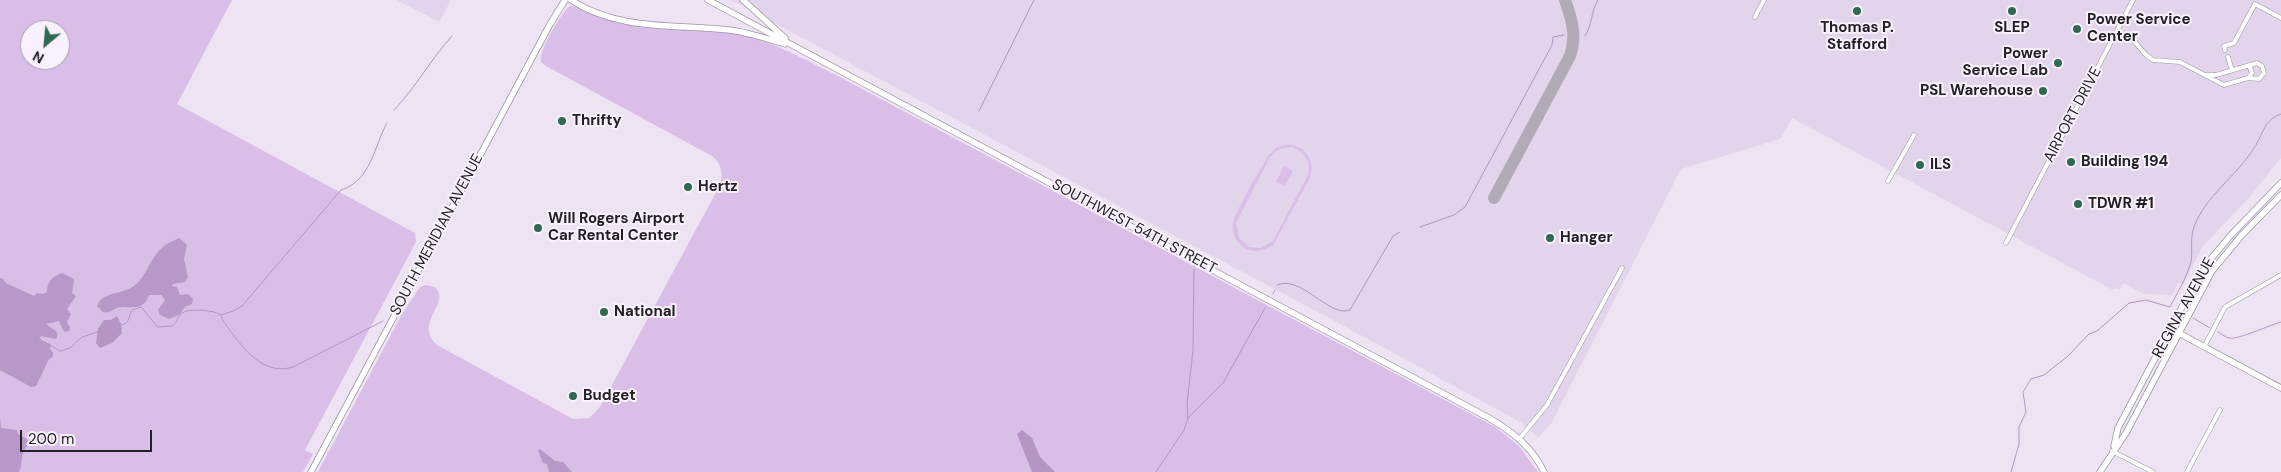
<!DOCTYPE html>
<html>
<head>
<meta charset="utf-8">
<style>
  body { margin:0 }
  #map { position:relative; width:2281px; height:472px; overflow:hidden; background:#eee3f3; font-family:"DM Sans",sans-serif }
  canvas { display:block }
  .north { position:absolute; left:20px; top:20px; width:50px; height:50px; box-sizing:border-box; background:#faf1fe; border:1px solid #a49da7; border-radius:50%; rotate:208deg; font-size:14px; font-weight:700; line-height:20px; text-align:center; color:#232025 }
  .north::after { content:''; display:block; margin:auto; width:18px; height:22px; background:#306851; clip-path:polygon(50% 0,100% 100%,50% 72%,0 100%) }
  .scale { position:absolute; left:20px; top:430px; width:132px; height:22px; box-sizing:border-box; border:2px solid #232025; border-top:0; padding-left:6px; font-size:15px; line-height:18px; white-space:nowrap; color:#232025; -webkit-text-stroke:4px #faf1fe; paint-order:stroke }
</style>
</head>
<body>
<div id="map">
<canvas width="2281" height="472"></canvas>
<div class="north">N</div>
<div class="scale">200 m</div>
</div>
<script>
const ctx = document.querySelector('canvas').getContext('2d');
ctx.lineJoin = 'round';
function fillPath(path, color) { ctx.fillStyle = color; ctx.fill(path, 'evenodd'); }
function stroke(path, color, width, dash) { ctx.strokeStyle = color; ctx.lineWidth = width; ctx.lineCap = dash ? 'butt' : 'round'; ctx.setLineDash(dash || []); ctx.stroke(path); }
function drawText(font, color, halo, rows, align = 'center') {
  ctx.font = font + ' "DM Sans",sans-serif'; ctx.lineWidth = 4; ctx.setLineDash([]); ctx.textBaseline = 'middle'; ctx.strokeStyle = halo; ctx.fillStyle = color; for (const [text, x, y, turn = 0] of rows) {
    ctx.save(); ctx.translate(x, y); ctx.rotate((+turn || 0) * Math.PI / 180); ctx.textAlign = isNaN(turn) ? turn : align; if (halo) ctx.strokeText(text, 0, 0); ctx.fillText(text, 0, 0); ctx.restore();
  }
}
const built = new Path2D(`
  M 397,0 L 451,0 L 439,22 Z
  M 731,0 L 2281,0 L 2281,158 L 2248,199 L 2203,246 L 2183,284 L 2179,282 L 2172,295 L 2144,294 L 2123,283 L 2119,290 L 2115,288 L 2113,290 L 1792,118 L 1780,139 L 1681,169 L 1551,424 L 1538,438 L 1522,423 L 1333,320 Z`);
const green = new Path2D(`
  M 0,0 L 232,0 L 177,104 L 415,233 L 416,242 L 305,450 L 313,454 L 303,472 L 0,472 ZM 30,30 L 60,30 L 60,60 L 30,60 Z
  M 570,6 C 579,5 607,21 620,23 C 658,30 697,25 735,33 C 770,40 801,58 834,74 L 1497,428 L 1519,446 L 1538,472 L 318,472 L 402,314 L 420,287 L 426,285 L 435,287 C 452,303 413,322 437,345 L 573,419 L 589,418 L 600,407 L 719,187 C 724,175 722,164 712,156 L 546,66 L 541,62 C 538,52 561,12 570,6 Z
  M 1284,145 C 1304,143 1316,159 1310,178 L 1273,245 C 1265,250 1256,253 1247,249 C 1237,245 1232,234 1233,224 C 1235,211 1261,168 1269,155 L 1276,148 ZM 1292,147 C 1305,152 1311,161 1308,175 L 1273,241 L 1261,248 L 1249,247 L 1239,238 L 1236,223 L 1270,157 L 1279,149 Z
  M 1284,166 L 1293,171 L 1285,186 L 1276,182 Z`);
const forest = new Path2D(`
  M 179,238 L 187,245 L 184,259 L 188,277 L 185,282 L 173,284 L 172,286 L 177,287 L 180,295 L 188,294 L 193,299 L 192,304 L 185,307 L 179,315 L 169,319 L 160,315 L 158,310 L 165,300 L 161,295 L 149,295 C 142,314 129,304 117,308 C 110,311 110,313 102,312 L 100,308 L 97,307 C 101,291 122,295 134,286 C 147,276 150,258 162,248 C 166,243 173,241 179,238 Z
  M 62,273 L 74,279 L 72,293 L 76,296 L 67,309 L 71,314 L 67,322 L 70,328 L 69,331 L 64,332 L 59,321 L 46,324 L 57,332 L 57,338 L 55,339 L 41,336 L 39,340 L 51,344 L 50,349 L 53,352 L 53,357 L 49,359 L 36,386 L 31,387 L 0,370 L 0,278 L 3,279 L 6,283 L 34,296 L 37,293 L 43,294 L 47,292 C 47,281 52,277 62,273 Z
  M 0,417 L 1,428 L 17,430 L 18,434 L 28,440 L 29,444 C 19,452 24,463 19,472 L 0,472 Z
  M 540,449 L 555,461 L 563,462 L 572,472 L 549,472 L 547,464 L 543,463 L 538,451 Z`);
const water = new Path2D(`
  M 117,316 L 121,324 L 122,333 L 112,343 L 100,348 L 96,343 L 98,329 L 104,320 L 111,320 Z
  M 1022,430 L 1032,438 L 1040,457 L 1055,472 L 1032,472 L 1017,434 Z`);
const stream = new Path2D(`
  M 1585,36 C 1592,26 1591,11 1598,0
  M 394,110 C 416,87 431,59 452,36
  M 979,111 L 1034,0
  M 1420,227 L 1454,215 L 1465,207 L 1552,45 L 1553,37 L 1564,35
  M 1277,285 C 1301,274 1329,318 1350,310 L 1393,236 L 1400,232
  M 1273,294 L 1275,290
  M 221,315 L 223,321 C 240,343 260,377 293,367 L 383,321
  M 2193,318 L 2210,328
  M 121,325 C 131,323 128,316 132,310 L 141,307 L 158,327 L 172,326 C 178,322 177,317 182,313 C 188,308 215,310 221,315 L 233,311 L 242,306 L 341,190 C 371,181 374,146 387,123
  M 2218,332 C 2222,334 2226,338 2230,338 C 2237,340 2270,325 2281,322
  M 0,340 L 7,335 L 24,330 L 60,351 L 70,348 L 82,337 L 98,332
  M 1188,418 L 1187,404 L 1193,350 L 1194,269
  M 1156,472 L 1184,430 L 1188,418 L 1223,383 L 1265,308
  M 2011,472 L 2019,444 L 2019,427 L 2026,412 L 2023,392 L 2031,379 L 2044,375 L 2068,356 L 2089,334 L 2097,331 L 2129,303 L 2146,300 L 2170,307 C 2177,293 2186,279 2190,265 C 2194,254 2189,240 2194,227 C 2205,196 2237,176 2254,148 C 2263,135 2264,119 2281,114`);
const taxiway = new Path2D(`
  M 1494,198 L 1570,56 C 1577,36 1572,20 1565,0`);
const street = new Path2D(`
  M 1755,17 L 1764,0
  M 2117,31 L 2134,41 L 2146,55 L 2153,60 L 2180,62 L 2222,84 L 2224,85 L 2248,78 L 2259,79 L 2264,73 L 2262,66 L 2257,63 L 2216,75 L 2204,75
  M 2225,50 L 2224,46 L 2234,43 L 2255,4 L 2281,18
  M 2228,57 L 2232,70
  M 2248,78 L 2252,73 L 2249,65
  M 1888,181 L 1914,135
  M 2006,243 L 2133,0
  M 2204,347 L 2225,307 L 2281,275
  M 1520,438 L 1547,405 L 1622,268
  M 2112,451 L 2153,472
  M 2187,472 L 2220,410`);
const secondary = new Path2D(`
  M 571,0 C 619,31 675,24 729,30 C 748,32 767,39 785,44
  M 708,0 L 1489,418 C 1513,432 1532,447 1544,472
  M 743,0 L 785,38
  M 2175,331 L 2281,388
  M 2114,446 L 2118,428 L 2190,292 L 2210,260 L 2231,235 L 2281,183
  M 311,472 L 549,26 L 565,0
  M 2100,472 L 2126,433 L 2212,271 L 2241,236 L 2281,195`);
const markers = [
  [1857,11,5,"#306851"],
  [2012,11,5,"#306851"],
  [2077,29,5,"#306851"],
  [2058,63,5,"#306851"],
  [2043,91,5,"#306851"],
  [562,121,5,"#306851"],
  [2071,162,5,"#306851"],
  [1920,165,5,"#306851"],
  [688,187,5,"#306851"],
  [2078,204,5,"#306851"],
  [538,228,5,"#306851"],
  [1550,238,5,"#306851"],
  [604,312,5,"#306851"],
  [573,396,5,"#306851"]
];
const poiNames = [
  ["Power Service",2087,20],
  ["Center",2087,37],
  ["Thomas P.",1857,28,"center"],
  ["Stafford",1857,45,"center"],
  ["SLEP",2012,28,"center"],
  ["Power",2048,54,"right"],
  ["Service Lab",2048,71,"right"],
  ["PSL Warehouse",2033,91,"right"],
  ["Thrifty",572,121],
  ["Building 194",2081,162],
  ["ILS",1930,165],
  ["Hertz",698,187],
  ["TDWR #1",2088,204],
  ["Will Rogers Airport",548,219],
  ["Car Rental Center",548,236],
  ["Hanger",1560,238],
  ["National",614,312],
  ["Budget",583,396]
];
const streetNames = [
  ["AIRPORT DRIVE",2073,115,-62],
  ["SOUTHWEST 54TH STREET",1134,227,28],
  ["SOUTH MERIDIAN AVENUE",437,235,-62],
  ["REGINA AVENUE",2184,308,-61]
];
fillPath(built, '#e2d4ea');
fillPath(green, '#d9bee8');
fillPath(forest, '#b898c8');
fillPath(water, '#b495c4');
stroke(stream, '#b495c4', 1);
stroke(taxiway, '#b3aab7', 12);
stroke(street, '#9f95a4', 5);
stroke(secondary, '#9f95a4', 7);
stroke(street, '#fff', 4);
stroke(secondary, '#fff', 5.5);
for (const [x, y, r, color] of markers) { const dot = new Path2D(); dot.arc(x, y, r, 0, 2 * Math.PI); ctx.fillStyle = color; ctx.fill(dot); stroke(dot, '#faf1fe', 2); }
drawText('bold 15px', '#232025', '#faf1fe', poiNames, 'left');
drawText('15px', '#232025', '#faf1fe', streetNames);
</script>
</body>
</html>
